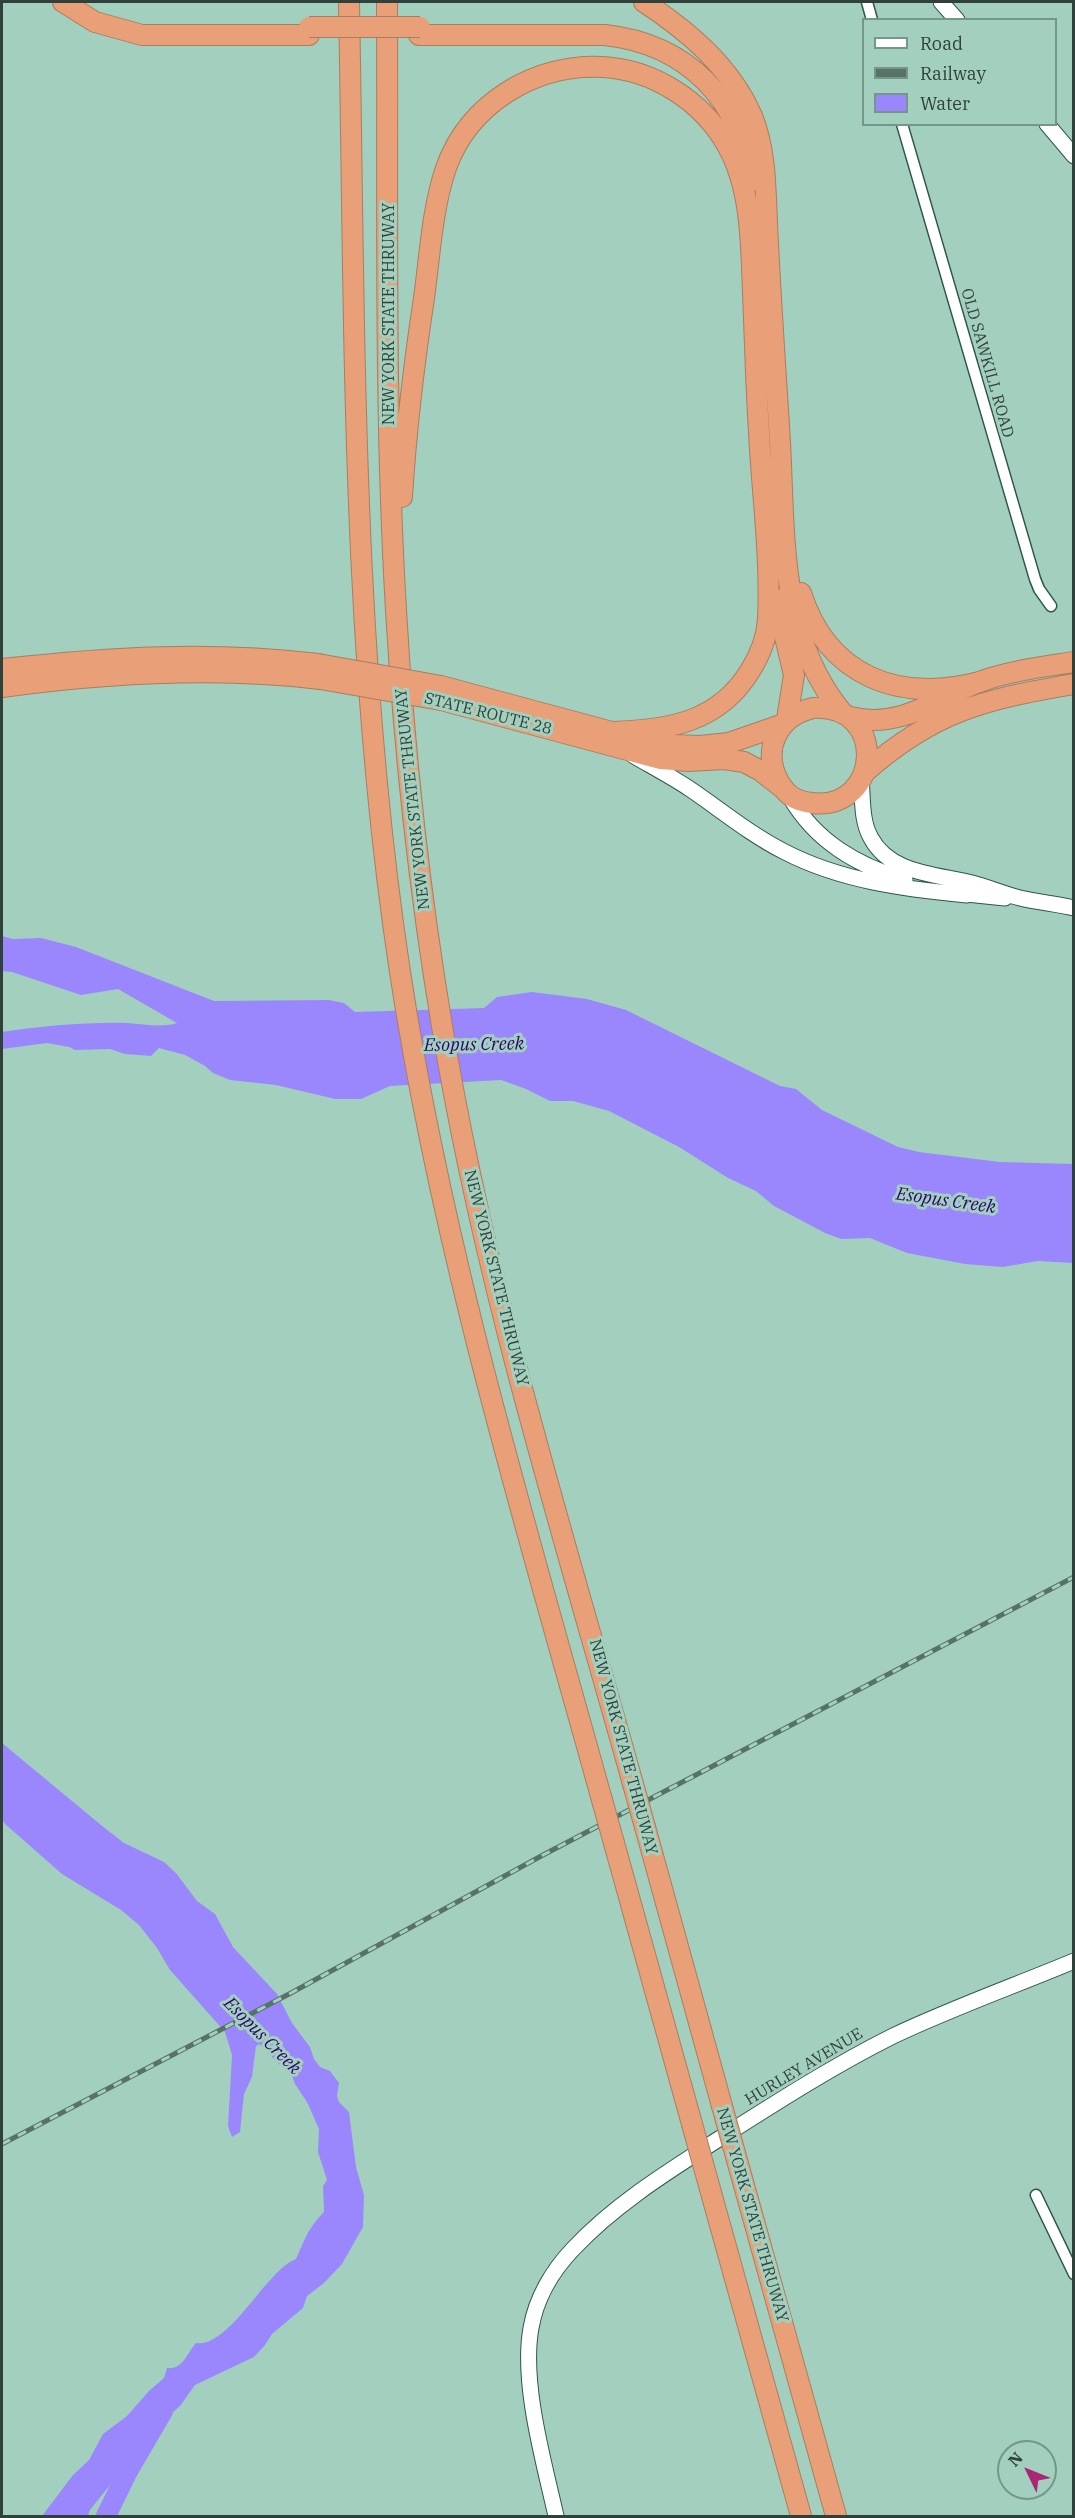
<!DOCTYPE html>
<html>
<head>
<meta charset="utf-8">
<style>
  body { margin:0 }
  #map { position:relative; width:1075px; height:2518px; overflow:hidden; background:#a3d0be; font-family:"IBM Plex Serif",serif }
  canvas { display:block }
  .frame { position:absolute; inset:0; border:3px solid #2f413a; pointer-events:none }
  .legend { position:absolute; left:862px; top:18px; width:195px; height:108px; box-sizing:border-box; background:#a3d0be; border:2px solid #759789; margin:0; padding:8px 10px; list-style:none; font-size:18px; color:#2f413a }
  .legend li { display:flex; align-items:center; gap:12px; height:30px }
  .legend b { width:30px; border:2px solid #759789 }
  .north { position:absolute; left:997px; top:2440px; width:60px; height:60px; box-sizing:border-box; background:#a3d0be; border:2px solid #759789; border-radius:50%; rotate:313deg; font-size:16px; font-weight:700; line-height:24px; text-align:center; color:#2f413a }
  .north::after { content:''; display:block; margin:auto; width:21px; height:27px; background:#a92775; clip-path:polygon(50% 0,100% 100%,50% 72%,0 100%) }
</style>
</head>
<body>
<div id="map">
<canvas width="1075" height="2518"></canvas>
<div class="frame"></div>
<ul class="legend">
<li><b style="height:8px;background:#fff"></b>Road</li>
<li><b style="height:8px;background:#577267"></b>Railway</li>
<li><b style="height:16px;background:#9b87fd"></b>Water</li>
</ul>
<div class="north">N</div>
</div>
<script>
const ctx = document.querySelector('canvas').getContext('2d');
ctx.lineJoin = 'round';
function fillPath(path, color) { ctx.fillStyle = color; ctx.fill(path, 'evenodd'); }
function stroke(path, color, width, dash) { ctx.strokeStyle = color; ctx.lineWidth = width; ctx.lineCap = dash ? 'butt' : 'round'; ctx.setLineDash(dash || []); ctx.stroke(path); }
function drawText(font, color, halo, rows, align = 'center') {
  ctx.font = font + ' "IBM Plex Serif",serif'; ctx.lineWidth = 6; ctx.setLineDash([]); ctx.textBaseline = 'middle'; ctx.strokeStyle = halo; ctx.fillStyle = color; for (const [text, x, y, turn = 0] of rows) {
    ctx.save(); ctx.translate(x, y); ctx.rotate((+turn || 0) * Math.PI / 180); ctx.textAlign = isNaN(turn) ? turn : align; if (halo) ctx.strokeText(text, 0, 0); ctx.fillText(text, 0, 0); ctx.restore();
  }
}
const water = new Path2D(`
  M 2,936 L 13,939 L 41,938 L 76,947 L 214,1001 L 329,1000 L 344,1003 L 355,1012 L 484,1008 L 497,997 L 532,992 L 587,999 L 626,1010 L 780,1086 L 796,1089 L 822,1110 L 898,1147 L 919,1152 L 1000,1162 L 1073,1164 L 1073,1263 L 1038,1261 L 1003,1267 L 965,1264 L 907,1253 L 870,1238 L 841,1239 L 825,1233 L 774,1206 L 756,1191 L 728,1178 L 679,1147 L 609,1111 L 573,1101 L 550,1101 L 526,1089 L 501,1080 L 390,1086 L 361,1099 L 335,1099 L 276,1085 L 230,1080 L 213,1073 L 205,1066 L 185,1055 L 159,1048 L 151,1056 L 125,1054 L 110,1049 L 75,1050 L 69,1047 L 47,1043 L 2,1049 L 2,1032 C 42,1026 86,1022 127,1023 C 145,1024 160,1028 177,1023 L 118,989 L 81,995 L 12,972 L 2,971 Z
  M 2,1743 L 101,1825 L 124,1843 L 164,1862 L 176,1873 L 197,1901 L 215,1914 L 233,1947 L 277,1994 L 292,2023 L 310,2047 L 314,2059 L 320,2067 L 330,2071 L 339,2083 L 337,2096 L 339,2102 L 349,2112 L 356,2167 L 364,2195 L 363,2227 L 342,2264 L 324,2283 L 307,2296 L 303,2308 L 272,2334 L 265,2345 L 254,2357 L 195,2385 L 180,2406 L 144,2438 L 122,2470 L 90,2510 L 88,2516 L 42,2516 L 73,2475 L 89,2460 L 103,2434 L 127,2416 L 149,2391 L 164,2378 L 167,2368 C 183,2370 187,2353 196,2343 C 230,2348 266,2270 296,2259 C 305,2239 308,2228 324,2212 L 323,2186 L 327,2180 L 318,2152 L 319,2129 L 307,2102 L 295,2084 L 287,2062 L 283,2062 L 280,2065 L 260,2044 L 256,2046 L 252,2077 L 244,2094 L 240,2132 L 232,2137 L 228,2126 L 232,2055 L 225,2032 L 170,1970 L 157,1948 L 139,1925 L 121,1910 L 62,1874 L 5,1824 L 2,1819 Z`);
const river = new Path2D(`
  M 106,2516 L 127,2473 L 163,2411`);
const street = new Path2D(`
  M 867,2 L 872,20
  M 902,124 L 1035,579 L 1039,589 L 1051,606
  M 1036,2195 L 1074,2274`);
const secondary = new Path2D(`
  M 941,2 L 957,20
  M 1047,124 L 1074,156
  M 634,756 C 653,767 672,777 690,789 C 721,810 751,835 785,852 C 841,881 905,889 967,895
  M 861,779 C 863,798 861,821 871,838 C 890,874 936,874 972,883 C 988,887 1003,894 1020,898 C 1037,902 1056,904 1074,908
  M 790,797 C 816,842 857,865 905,880
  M 957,893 L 1005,898
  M 556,2516 C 544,2462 521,2383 531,2328 C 536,2299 552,2271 573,2249 C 616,2203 672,2169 725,2135 C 780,2100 835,2065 893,2036 C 952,2008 1014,1986 1074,1961`);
const highway = new Path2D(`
  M 63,2 L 95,22 L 142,35 L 309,35
  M 349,2 C 355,326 351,650 400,972 C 443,1254 526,1526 602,1800
  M 387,2 C 388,204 384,408 396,610 C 404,749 419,889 442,1026 C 484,1283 563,1533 633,1784
  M 644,2 C 688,31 730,66 752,116 C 768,155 765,200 768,242 C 771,308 776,375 780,442 C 785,535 779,635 841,711
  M 419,35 L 605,35 C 687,44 742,100 751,181
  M 402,497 C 406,431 414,364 424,298 C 430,255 432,209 446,168 C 469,103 536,63 603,67 C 654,70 702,101 727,145 C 752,189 751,245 753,294 C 755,340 756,386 759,432 C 762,494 771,557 768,619 C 767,638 760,655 750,671 C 718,723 668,730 612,732
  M 801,593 C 828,677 899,703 980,682
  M 776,599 L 794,675 L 787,719
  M 2,669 C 110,657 209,651 318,664
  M 441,686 L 612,732 L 674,745 L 700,746 L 729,743 L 781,725
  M 2,687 C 106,673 214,666 320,679
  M 441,700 L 661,759 L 689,761 L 724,759 L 744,762 L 761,771 L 784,789
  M 813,708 C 888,703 882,811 812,803 C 796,801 787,796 779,782 C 761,749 778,716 813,708 Z
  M 850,717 C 899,730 936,699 979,682 C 1009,671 1042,667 1074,662
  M 865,772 C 934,711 985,699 1074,684
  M 645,1827 L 722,2106
  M 614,1843 L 692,2124
  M 740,2171 L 836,2516
  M 710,2189 L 801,2516`);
const rail = new Path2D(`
  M 2,2144 L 291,1993 L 543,1855 L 1074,1577`);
const highwayBridge = new Path2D(`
  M 309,27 L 420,27
  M 318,664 L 441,686
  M 320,679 L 441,700
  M 633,1784 L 645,1827
  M 602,1800 L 614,1843
  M 722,2106 L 740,2171
  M 692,2124 L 710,2189`);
const streetNames = [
  ["NEW YORK STATE THRUWAY",389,314,-90],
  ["OLD SAWKILL ROAD",987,363,74],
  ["STATE ROUTE 28",488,714,14],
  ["NEW YORK STATE THRUWAY",413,799,-96],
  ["NEW YORK STATE THRUWAY",496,1278,76],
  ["NEW YORK STATE THRUWAY",623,1747,75],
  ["HURLEY AVENUE",804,2067,-31],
  ["NEW YORK STATE THRUWAY",752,2215,74]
];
const waterNames = [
  ["Esopus Creek",474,1045,-1],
  ["Esopus Creek",946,1201,8],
  ["Esopus Creek",262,2036,45]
];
fillPath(water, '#9b87fd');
stroke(river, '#9b87fd', 20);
stroke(street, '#2d5748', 13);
stroke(secondary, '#2d5748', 17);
stroke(highway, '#a87e62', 22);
stroke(street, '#fff', 10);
stroke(secondary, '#fff', 15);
stroke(highway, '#e99f77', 20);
stroke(rail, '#577267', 5);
stroke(rail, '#a3d0be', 3, [9]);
stroke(highwayBridge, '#a87e62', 22, []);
stroke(highwayBridge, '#e99f77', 20);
drawText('16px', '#2f413a', '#a3d0be', streetNames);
drawText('italic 18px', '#2e0271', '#a3d0be', waterNames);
</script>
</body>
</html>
